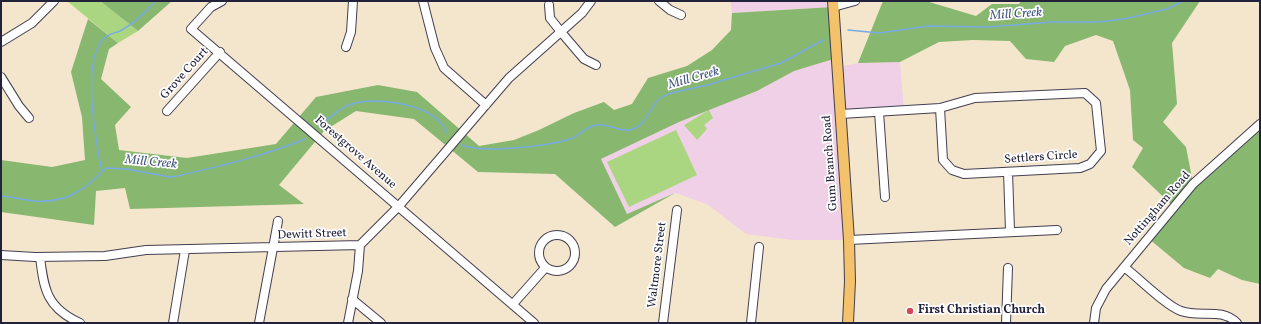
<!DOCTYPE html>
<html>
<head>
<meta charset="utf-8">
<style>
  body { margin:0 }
  #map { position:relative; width:1261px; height:324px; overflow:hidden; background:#f4e5cd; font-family:Vollkorn,serif }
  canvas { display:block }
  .frame { position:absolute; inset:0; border:2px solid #22223b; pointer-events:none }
</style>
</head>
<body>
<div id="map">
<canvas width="1261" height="324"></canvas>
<div class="frame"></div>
</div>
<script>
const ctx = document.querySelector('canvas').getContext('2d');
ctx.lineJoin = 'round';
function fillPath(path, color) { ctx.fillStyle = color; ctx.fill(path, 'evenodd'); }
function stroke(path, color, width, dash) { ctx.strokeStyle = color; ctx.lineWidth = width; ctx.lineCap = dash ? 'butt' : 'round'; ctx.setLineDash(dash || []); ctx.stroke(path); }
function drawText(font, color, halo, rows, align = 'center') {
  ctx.font = font + ' Vollkorn,serif'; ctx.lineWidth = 3.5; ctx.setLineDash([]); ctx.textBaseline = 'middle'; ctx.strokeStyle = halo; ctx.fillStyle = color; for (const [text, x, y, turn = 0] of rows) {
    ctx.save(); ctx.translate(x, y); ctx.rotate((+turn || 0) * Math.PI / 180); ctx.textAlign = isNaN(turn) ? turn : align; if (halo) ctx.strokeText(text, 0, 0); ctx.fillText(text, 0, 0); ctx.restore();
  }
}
const built = new Path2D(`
  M 731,1 L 855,1 L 833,7 L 732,13 Z
  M 837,58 L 838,67 L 858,63 L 900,62 L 904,113 L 841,114 L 849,240 L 793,240 L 746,234 L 707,204 L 675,193 L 627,214 L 601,159 L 679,122 L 757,91 L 794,71 Z`);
const green = new Path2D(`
  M 67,1 L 100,1 L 138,31 L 118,43 Z
  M 709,110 L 713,118 L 704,125 L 707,129 L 697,140 L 684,125 Z
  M 676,130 L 697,175 L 629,207 L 607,162 Z`);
const forest = new Path2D(`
  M 100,1 L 172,1 L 138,31 Z
  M 883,1 L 926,1 L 976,16 L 992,4 L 1019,4 L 1021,1 L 1200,1 L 1172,43 L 1177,104 L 1163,122 L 1186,147 L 1193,183 L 1260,124 L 1260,284 L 1242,280 L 1218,269 L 1210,278 L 1184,268 L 1148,238 L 1174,207 L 1132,167 L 1143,148 L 1133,140 L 1130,90 L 1113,41 L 1096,35 L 1065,46 L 1054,62 L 1026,59 L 1010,41 L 973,40 L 939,42 L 900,62 L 858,63 Z
  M 833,7 L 837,58 L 794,71 L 757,91 L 679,122 L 601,159 L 627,214 L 675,193 L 615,227 L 555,174 L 478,172 L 414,119 L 356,111 L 324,131 L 279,185 L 304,204 L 130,209 L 125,188 L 96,191 L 94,225 L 1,212 L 1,160 L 52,167 L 85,160 L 82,117 L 71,72 L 88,19 L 118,43 L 109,49 L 101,79 L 131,107 L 115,125 L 119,150 L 187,158 L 276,144 L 316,97 L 378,85 L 417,92 L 479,146 L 514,140 L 539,130 L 574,113 L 604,102 L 614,110 L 632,104 L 648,78 L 687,66 L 712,50 L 731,30 L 732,13 Z`);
const stream = new Path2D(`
  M 848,30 L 879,33 L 929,26 L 988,27 L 1052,22 L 1098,22 L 1124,19 L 1167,9 L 1183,1
  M 319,126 C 328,119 338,109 349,105 C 373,96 422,103 440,122 C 443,125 445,130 447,133
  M 462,145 C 483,154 547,146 570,139 C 580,136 586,126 596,125 C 609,123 624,135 635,128 C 646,123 650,109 658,100 C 661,96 667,95 671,93 L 707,85 L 781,63 L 823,40
  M 102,172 C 96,142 81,61 104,38 C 108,34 115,33 120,31 C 133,24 146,12 155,1
  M 1,196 C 12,197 24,200 35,201 C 68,203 84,190 106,168 L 126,169 L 170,177 L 177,176 C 220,166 264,156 305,139`);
const minor = new Path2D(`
  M 222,1 L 211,7 L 191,29 L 534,323
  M 423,1 L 435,48 L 444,68 L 486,105
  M 659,1 L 670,10 L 681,15
  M 549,5 L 550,18 L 561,32 L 584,59 L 596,65
  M 833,7 L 855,1
  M 1,42 L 32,23 L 54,1
  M 346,47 L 351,32 L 353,1
  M 1,77 L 19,106 L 29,118
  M 167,111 L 220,52
  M 879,112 L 885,197
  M 841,114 L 940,108 L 975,98 L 1085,93 L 1096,103 L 1101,151 L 1090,164 L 1080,168 L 964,174 L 952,170 L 943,160 L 940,108
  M 1008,172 L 1010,231
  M539 253a18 18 0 1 1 36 0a18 18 0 1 1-36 0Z
  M 849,240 L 1057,230
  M 1,255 L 35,257 L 105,256 L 146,250 L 360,245 L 399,206 L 509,78 L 582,13 L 591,1
  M 40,257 C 44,290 47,308 80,323
  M 1124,267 C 1139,278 1165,305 1181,311 C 1201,318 1221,307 1237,323
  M 352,299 L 381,323
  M 513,304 L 545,268
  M 173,323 L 185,250
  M 259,323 L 278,221
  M 348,323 L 358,271 L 360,245
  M 663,323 L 677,210
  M 751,323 L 759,247
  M 1006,323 L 1008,268
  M 1094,323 L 1096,308 L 1106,289 L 1193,184 L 1260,124`);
const major = new Path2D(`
  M 833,1 L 849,240 L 850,281 L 848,323`);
const markers = [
  [910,311,4,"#d1495b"]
];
const streetNames = [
  ["Grove Court",185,74,-48],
  ["Forestgrove Avenue",355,153,41],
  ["Settlers Circle",1041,158,-4],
  ["Gum Branch Road",831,163,-94],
  ["Nottingham Road",1158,209,-49],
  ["Dewitt Street",312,235,-2],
  ["Waltmore Street",658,265,-83]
];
const poiNames = [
  ["First Christian Church",918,311]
];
const waterNames = [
  ["Mill Creek",1016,15,-4],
  ["Mill Creek",694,79,-16],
  ["Mill Creek",151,163,5]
];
fillPath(built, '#efd0e6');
fillPath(green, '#abd681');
fillPath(forest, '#88b76f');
stroke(stream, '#79abe5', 1.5);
stroke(minor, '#423f51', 10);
stroke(major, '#423f51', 12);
stroke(minor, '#fff', 8);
stroke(major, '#f3c26a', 10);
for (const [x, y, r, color] of markers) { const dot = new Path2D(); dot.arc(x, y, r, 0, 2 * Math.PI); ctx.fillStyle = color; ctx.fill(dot); stroke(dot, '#fff', 1.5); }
drawText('12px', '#22223b', '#fff', streetNames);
drawText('bold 12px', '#22223b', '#fff', poiNames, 'left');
drawText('italic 13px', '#45597f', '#fff', waterNames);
</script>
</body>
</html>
